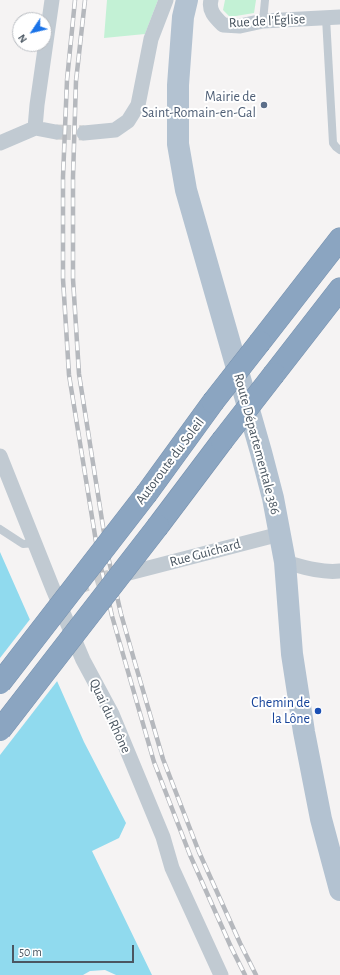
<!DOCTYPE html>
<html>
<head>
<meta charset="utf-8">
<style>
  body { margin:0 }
  #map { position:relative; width:340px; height:975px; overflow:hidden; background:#f5f3f3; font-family:"Alegreya Sans",sans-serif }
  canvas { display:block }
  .north { position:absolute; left:12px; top:12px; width:40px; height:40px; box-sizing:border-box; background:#fff; border:1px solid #b7bbc0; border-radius:50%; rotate:235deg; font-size:11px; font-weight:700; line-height:16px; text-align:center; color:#4a5661 }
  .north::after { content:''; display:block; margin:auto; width:14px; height:18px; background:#1a73e8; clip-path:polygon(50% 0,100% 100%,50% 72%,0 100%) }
  .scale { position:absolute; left:12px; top:945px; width:122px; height:18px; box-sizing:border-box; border:2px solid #4a5661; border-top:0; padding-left:5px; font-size:12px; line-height:14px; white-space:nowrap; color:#4a5661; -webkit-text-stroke:3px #fff; paint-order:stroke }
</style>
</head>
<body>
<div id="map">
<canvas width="340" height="975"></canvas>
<div class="north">N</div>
<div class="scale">50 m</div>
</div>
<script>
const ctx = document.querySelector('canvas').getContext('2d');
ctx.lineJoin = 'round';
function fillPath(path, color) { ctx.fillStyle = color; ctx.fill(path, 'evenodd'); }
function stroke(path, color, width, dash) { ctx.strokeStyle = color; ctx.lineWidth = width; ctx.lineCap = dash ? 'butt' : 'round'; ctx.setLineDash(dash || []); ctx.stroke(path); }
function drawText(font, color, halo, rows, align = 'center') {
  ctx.font = font + ' "Alegreya Sans",sans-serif'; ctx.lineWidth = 4; ctx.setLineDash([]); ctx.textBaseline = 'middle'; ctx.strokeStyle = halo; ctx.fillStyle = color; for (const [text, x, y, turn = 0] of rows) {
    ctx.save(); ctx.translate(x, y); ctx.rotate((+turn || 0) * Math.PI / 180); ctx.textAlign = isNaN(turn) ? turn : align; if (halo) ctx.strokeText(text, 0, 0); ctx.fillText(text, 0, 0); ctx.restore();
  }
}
const green = new Path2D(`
  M 107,0 L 158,0 L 145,34 L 104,38 Z
  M 225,0 L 256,0 L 254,13 L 230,17 L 223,10 Z`);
const water = new Path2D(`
  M 0,552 L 84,742 L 126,823 L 119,838 L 92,851 L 152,975 L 116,975 L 105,970 L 90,971 L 83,975 L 0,975 Z`);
const pier = new Path2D(`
  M 31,618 L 58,680 L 0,755 L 0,658 Z`);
const minorTunnel = new Path2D(`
  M 56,132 L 84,133
  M 73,588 L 98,580 L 123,574`);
const service = new Path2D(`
  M 326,18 L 333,143 L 336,147 L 340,150
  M 263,21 L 265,0
  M 0,529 L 23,544 L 35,543`);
const minor = new Path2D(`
  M 52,0 L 37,105 L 35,128 L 56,132
  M 211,0 C 208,11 216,18 223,25 L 240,26 L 263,21 L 340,17
  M 84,133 L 115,130 L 128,121 L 138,105 L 151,39 L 166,0
  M 0,143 L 35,128
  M 0,456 L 53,589 L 83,660 L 112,714 L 163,837 L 172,868 L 221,975
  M 285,562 C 303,567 321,573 340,571
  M 129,573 L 280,534`);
const primary = new Path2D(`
  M 187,0 L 183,17 L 178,85 L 178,144 L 186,190 L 261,452 L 273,498 L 285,562 L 292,654 L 304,732 L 321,819 L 340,890`);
const motorway = new Path2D(`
  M 260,342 L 340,239
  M 274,374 L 340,289
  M 147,493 L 213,402
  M 158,526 L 222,441`);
const rail = new Path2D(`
  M 75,0 L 67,80 L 63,177 L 63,279 L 69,375 L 98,554 L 112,616 L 154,762 L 190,855 L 231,947 L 245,975
  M 85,0 L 76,81 L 73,177 L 73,279 L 79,374 L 107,552 L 121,614 L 135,663 L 163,759 L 199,852 L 240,943 L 256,975`);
const motorwayBridge = new Path2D(`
  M 213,402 L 260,342
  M 222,441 L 274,374
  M 0,683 L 147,493
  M 0,730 L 158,526`);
const markers = [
  [264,105,4,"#5c6f8a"],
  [318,711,4,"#1a4fb4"]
];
const streetNames = [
  ["Rue de l'Église",267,21,-3],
  ["Route Départementale 386",257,444,75],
  ["Autoroute du Soleil",170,461,-53],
  ["Rue Guichard",205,553,-15],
  ["Quai du Rhône",110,716,65]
];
const serviceNames = [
  ["Mairie de",256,97],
  ["Saint-Romain-en-Gal",256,113]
];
const transitNames = [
  ["Chemin de",310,703],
  ["la Lône",310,719]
];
fillPath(green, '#c3f1d5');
fillPath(water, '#90daee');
fillPath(pier, '#f5f3f3');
stroke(minorTunnel, '#caccce', 15, [15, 8]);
stroke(motorway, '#7690ad', 23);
stroke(service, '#c1cad2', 8);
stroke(minor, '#c1cad2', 15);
stroke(primary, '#b3c2d1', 22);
stroke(motorway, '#8ba5c1', 22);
stroke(rail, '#b5b8bd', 4.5);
stroke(rail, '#fff', 3, [9]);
stroke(motorwayBridge, '#7690ad', 23, []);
stroke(motorwayBridge, '#8ba5c1', 22);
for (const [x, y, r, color] of markers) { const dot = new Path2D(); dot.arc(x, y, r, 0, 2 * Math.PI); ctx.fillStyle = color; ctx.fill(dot); stroke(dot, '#fff', 1.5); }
drawText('14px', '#4a5661', '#fff', streetNames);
drawText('14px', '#4e5e75', '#fff', serviceNames, 'right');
drawText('14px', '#164399', '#fff', transitNames, 'right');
</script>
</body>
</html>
